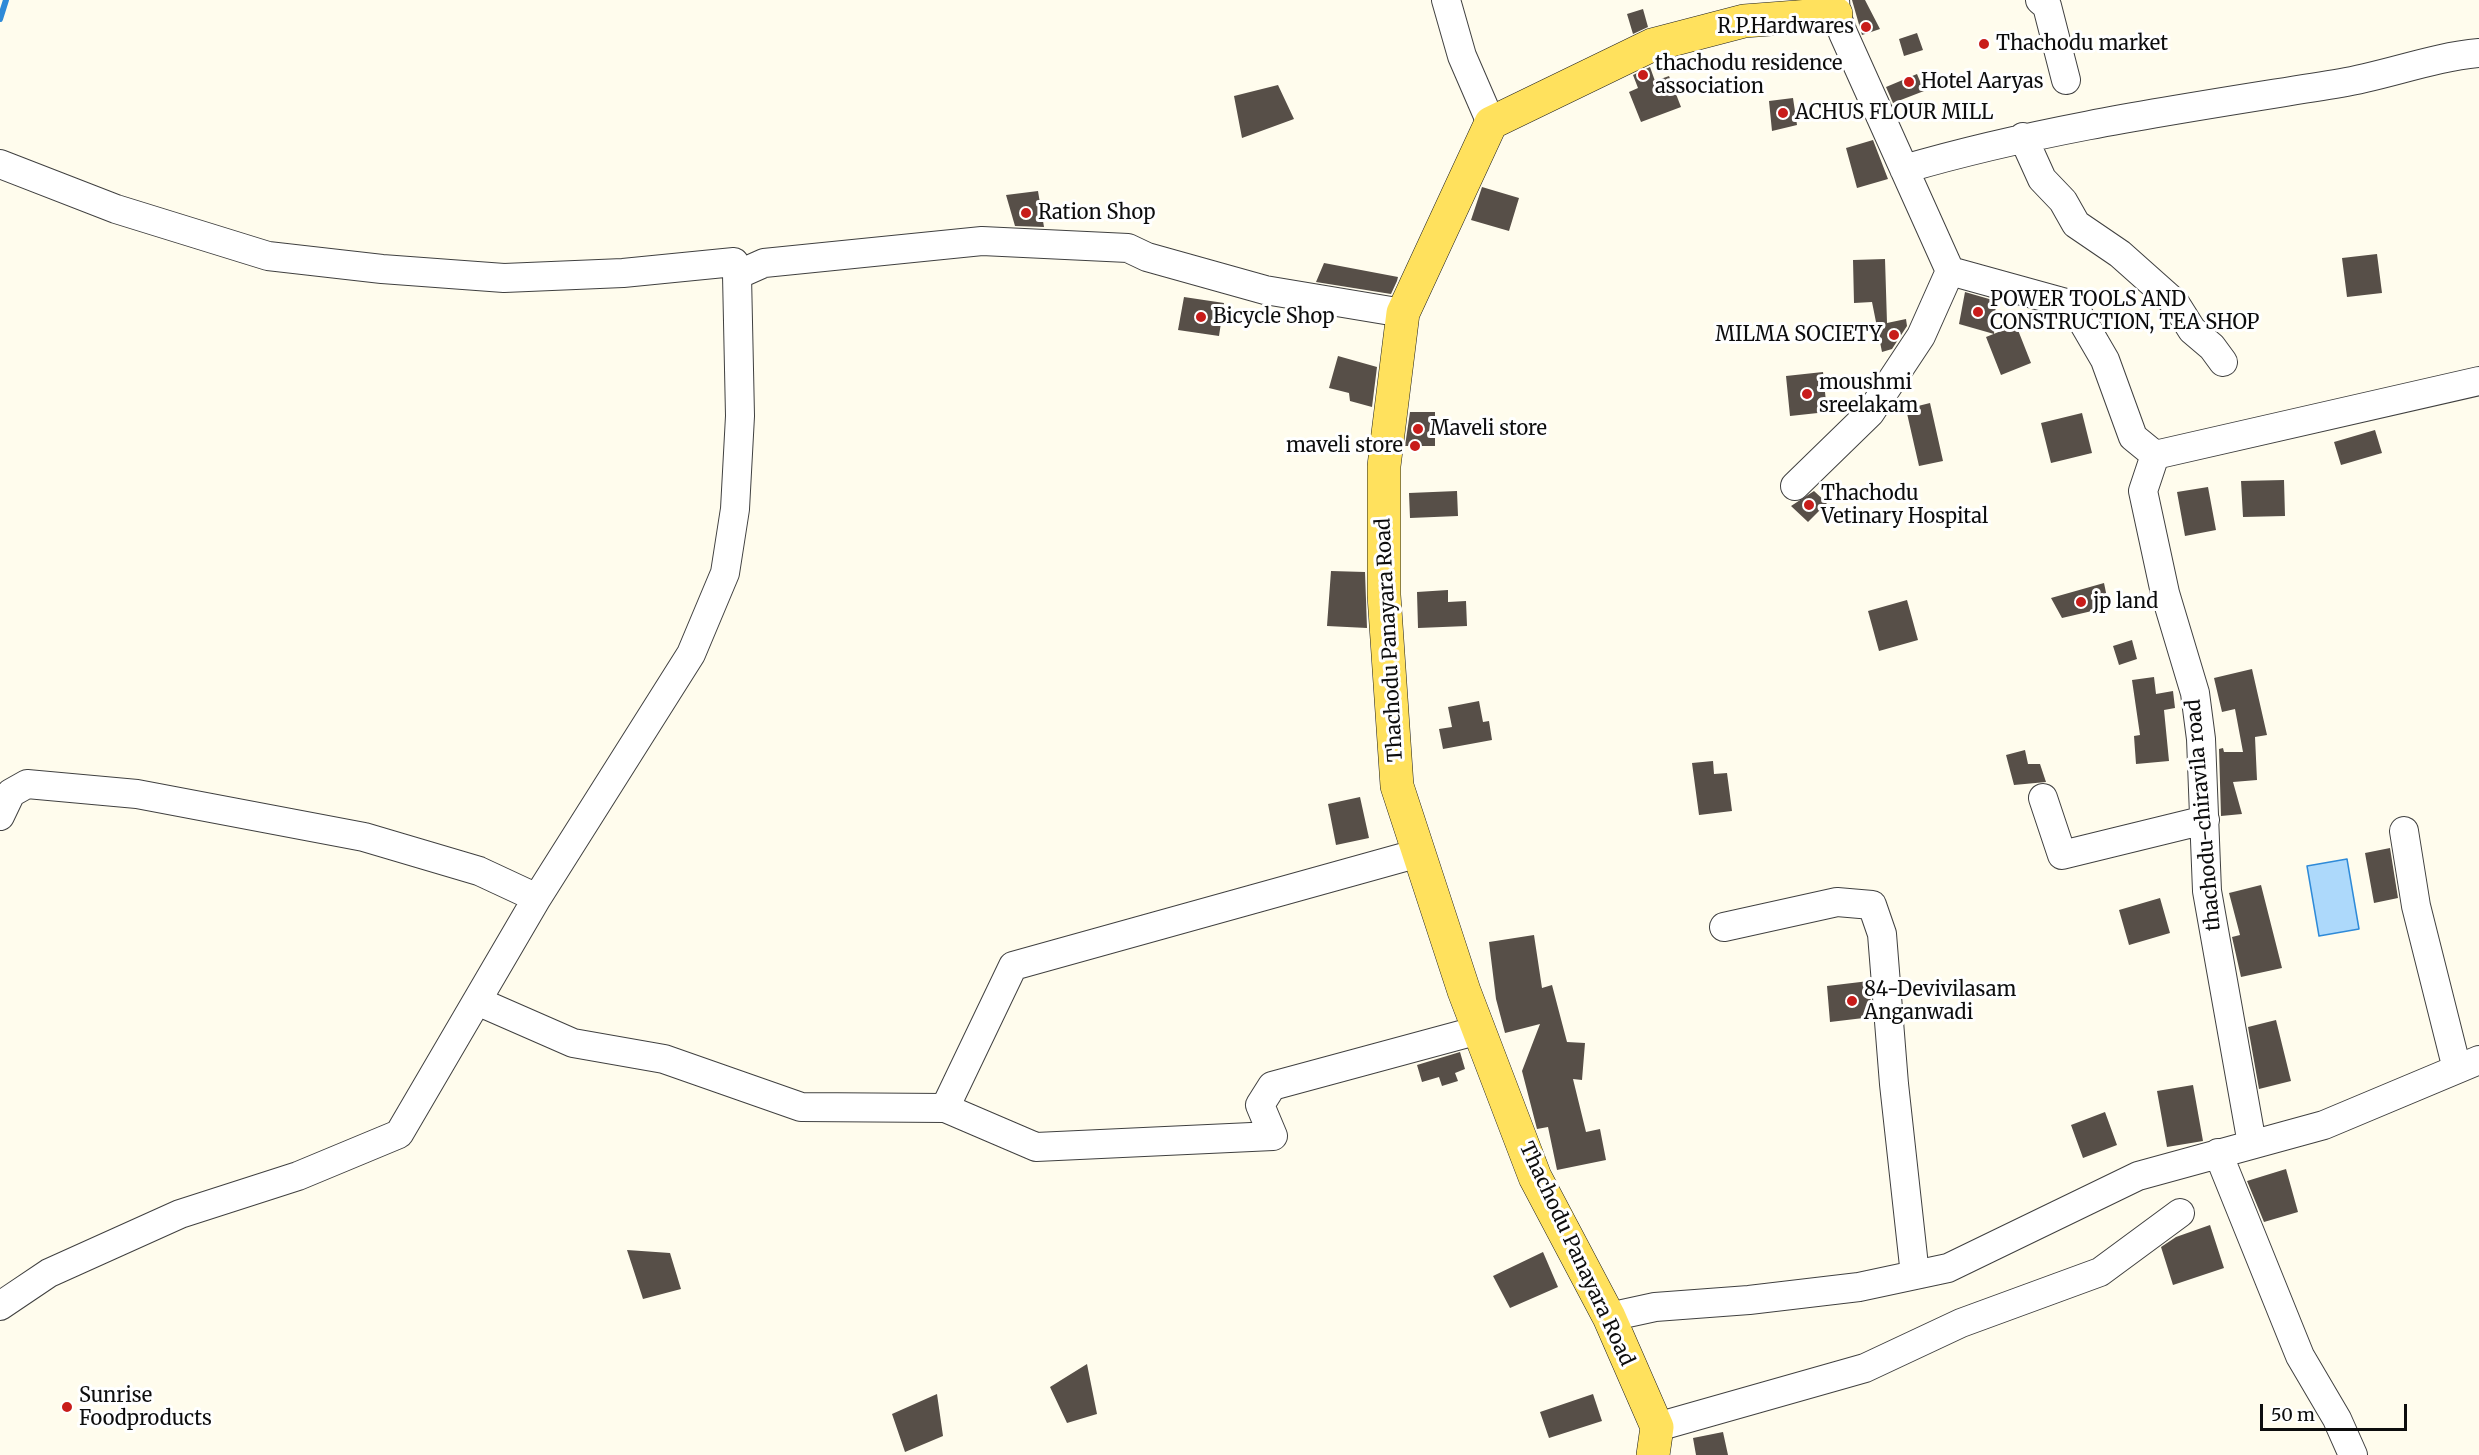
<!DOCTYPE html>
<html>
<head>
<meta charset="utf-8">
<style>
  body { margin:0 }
  #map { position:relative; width:2479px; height:1455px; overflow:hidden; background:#fffced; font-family:Merriweather,serif }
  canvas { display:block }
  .scale { position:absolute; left:2260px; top:1404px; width:147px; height:27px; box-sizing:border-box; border:3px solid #0d0d0d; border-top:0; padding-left:8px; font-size:18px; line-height:21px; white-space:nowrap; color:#0d0d0d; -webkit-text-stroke:4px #fff; paint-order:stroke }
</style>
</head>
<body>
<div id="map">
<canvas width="2479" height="1455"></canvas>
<div class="scale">50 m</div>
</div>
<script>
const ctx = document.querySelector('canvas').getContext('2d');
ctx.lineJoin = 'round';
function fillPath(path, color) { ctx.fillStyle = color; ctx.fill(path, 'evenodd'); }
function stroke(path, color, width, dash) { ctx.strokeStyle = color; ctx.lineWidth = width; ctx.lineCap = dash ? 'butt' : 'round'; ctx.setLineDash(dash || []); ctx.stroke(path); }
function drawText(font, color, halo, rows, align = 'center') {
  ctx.font = font + ' Merriweather,serif'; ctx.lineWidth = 6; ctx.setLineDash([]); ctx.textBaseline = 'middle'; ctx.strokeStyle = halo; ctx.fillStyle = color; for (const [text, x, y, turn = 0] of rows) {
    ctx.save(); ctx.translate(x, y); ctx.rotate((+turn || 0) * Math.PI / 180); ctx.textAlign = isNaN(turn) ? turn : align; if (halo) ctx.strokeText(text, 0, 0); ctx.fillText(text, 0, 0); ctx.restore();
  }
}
const water = new Path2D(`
  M 2347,859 L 2359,929 L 2319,936 L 2307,866 Z`);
const stream = new Path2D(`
  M 0,19 L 6,0`);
const building = new Path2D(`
  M 1852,0 L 1865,0 L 1880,29 L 1862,35 Z
  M 1643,9 L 1648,27 L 1633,34 L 1627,14 Z
  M 1917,33 L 1923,50 L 1904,56 L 1899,39 Z
  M 1650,67 L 1655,81 L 1669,76 L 1681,107 L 1641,122 L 1629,92 L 1638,88 L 1633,75 Z
  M 1917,74 L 1924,91 L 1893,103 L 1886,87 Z
  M 1278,85 L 1294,119 L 1242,138 L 1234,96 Z
  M 1793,98 L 1797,125 L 1772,131 L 1769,101 Z
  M 1873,140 L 1888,179 L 1857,188 L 1846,148 Z
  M 1482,187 L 1519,198 L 1509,231 L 1471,220 Z
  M 1038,191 L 1044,227 L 1015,226 L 1006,195 Z
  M 2377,254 L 2382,293 L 2347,297 L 2342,258 Z
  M 1885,259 L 1887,323 L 1906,319 L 1907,326 L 1892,349 L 1882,352 L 1872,302 L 1854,303 L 1853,260 Z
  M 1324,263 L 1398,277 L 1397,281 L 1391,294 L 1316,282 Z
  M 1965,292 L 1996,301 L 1994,334 L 1959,324 Z
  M 1184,297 L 1224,303 L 1219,336 L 1178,330 Z
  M 2016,325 L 2031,363 L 2001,375 L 1986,337 Z
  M 1338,356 L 1377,367 L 1372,407 L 1350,401 L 1349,393 L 1329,388 Z
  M 1823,372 L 1827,412 L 1790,416 L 1786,376 Z
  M 1930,403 L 1943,461 L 1919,466 L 1906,409 Z
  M 1410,412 L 1435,412 L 1435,446 L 1405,446 Z
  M 2082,413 L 2092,453 L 2051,463 L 2041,423 Z
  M 2375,430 L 2382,453 L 2341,465 L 2334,442 Z
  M 2284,480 L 2285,516 L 2243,517 L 2241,481 Z
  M 2208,487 L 2216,530 L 2185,536 L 2177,492 Z
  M 1457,491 L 1458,516 L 1410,518 L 1409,493 Z
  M 1814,491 L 1827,503 L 1808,522 L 1791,506 Z
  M 1331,571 L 1365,572 L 1367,628 L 1327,626 Z
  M 2104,583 L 2109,607 L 2062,618 L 2051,598 Z
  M 1448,590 L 1448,602 L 1466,601 L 1467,626 L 1418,628 L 1417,592 Z
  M 1907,600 L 1918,640 L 1879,651 L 1868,611 Z
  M 2132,640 L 2137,659 L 2119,665 L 2113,646 Z
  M 2252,669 L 2267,735 L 2255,737 L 2257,780 L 2233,782 L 2242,814 L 2221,816 L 2219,749 L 2223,748 L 2224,752 L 2243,752 L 2235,709 L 2222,712 L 2214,678 Z
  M 2154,677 L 2156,694 L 2173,691 L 2175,708 L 2164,710 L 2169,761 L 2136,764 L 2134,736 L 2140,735 L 2132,680 Z
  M 1479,701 L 1483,722 L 1489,721 L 1492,740 L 1443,749 L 1439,729 L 1452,727 L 1448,707 Z
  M 2025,750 L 2028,764 L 2040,764 L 2046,782 L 2014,785 L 2006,755 Z
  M 1713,761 L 1714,774 L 1727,773 L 1732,811 L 1699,815 L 1692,763 Z
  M 1360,797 L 1369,838 L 1336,845 L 1328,804 Z
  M 2390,848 L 2398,898 L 2374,903 L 2365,853 Z
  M 2261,885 L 2282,968 L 2241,977 L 2232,937 L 2240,935 L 2229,893 Z
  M 2160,898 L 2170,933 L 2129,945 L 2119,910 Z
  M 1534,935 L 1542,988 L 1552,985 L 1567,1042 L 1585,1043 L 1582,1080 L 1573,1079 L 1586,1132 L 1600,1129 L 1606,1160 L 1557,1170 L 1548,1127 L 1537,1129 L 1522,1071 L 1540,1024 L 1505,1033 L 1496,999 L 1489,942 Z
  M 1869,981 L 1872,1017 L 1830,1022 L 1827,986 Z
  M 2276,1020 L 2291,1081 L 2259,1089 L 2248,1027 Z
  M 1460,1052 L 1465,1069 L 1455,1073 L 1458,1081 L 1442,1086 L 1439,1077 L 1422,1082 L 1417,1065 Z
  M 2193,1085 L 2203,1141 L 2167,1147 L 2157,1091 Z
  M 2105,1112 L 2117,1145 L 2083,1158 L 2071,1125 Z
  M 2286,1169 L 2298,1212 L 2264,1222 L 2247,1181 Z
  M 2210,1225 L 2224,1268 L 2173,1285 L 2161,1247 L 2176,1237 Z
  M 627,1250 L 670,1253 L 681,1289 L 643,1299 Z
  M 1543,1252 L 1558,1287 L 1510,1308 L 1493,1276 Z
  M 1087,1364 L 1097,1414 L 1067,1423 L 1050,1387 Z
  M 937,1394 L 943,1436 L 905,1452 L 892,1414 Z
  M 1593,1394 L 1602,1421 L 1549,1438 L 1540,1412 Z
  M 1723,1432 L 1728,1455 L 1696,1455 L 1693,1438 Z`);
const minor = new Path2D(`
  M 1446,0 L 1462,56 L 1491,123
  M 1835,0 L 1836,14 L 1843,33 L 1950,271 L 2073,305 L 2105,360 L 2133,437 L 2155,455 L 2479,381
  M 2040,0 L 2047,6 L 2066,80
  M 2023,137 L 2042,179 L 2063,201 L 2076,224 L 2120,254 L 2175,303 L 2192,330 L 2212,347 L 2223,362
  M 0,164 L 116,209 L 268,256 L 382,269 L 504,278 L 623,273 L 734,262 L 737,275 L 740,416 L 735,509 L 725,573 L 691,654 L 537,898 L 399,1134 L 298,1176 L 180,1214 L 49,1273 L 0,1306
  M 1904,169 C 2047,127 2194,107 2341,83 C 2388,75 2433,57 2479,53
  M 737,275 L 764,263 L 982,241 L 1128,248 L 1147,257 L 1265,290 L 1403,313
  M 2155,455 L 2143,491 L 2165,593 L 2195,693 L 2201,739 L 2207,891 L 2252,1144
  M 1795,486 L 1870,413 L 1921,336 L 1950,271
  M 2043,798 L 2062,855 L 2205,820
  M 0,816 L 11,793 L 27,784 L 137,794 L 364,837 L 479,871 L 537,898
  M 2404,831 L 2416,906 L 2457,1069
  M 1724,927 L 1837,902 L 1872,905 L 1882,934 L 1894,1084 L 1915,1275
  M 477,1001 L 573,1043 L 664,1059 L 801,1107 L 945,1108 L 1036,1147 L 1273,1136 L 1260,1105 L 1272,1086 L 1479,1030
  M 945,1108 L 1013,966 L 1419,853
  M 2218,1153 L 2300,1356 L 2337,1419 L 2353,1455
  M 1609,1317 L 1655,1307 L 1749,1300 L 1859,1287 L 1948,1268 L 2138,1176 L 2324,1125 L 2479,1060
  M 1657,1427 L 1865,1368 L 1961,1323 L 2100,1272 L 2180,1213`);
const major = new Path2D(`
  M 1653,1455 L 1657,1427 L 1609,1317 L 1535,1177 L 1464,991 L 1397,786 L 1384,595 L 1384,466 L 1403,313 L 1491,123 L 1652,45 L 1744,21 L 1836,14`);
const markers = [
  [1866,27,6,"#c81c1a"],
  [1984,44,6,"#c81c1a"],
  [1643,75,6,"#c81c1a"],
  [1909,82,6,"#c81c1a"],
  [1783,113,6,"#c81c1a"],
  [1026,213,6,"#c81c1a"],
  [1978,312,6,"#c81c1a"],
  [1201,317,6,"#c81c1a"],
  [1894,335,6,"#c81c1a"],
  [1807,394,6,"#c81c1a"],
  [1418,429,6,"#c81c1a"],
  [1415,446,6,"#c81c1a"],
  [1809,505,6,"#c81c1a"],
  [2081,602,6,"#c81c1a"],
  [1852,1001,6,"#c81c1a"],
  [67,1407,6,"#c81c1a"]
];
const poiNames = [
  ["R.P.Hardwares",1854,27,"right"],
  ["Thachodu market",1996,44],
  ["thachodu residence",1655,64],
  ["association",1655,87],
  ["Hotel Aaryas",1921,82],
  ["ACHUS FLOUR MILL",1795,113],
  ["Ration Shop",1038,213],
  ["POWER TOOLS AND",1990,300],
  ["CONSTRUCTION, TEA SHOP",1990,323],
  ["Bicycle Shop",1213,317],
  ["MILMA SOCIETY",1882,335,"right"],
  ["moushmi",1819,383],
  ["sreelakam",1819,406],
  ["Maveli store",1430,429],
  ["maveli store",1403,446,"right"],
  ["Thachodu",1821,494],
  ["Vetinary Hospital",1821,517],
  ["jp land",2093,602],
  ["84-Devivilasam",1864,990],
  ["Anganwadi",1864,1013],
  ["Sunrise",79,1396],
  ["Foodproducts",79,1419]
];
const streetNames = [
  ["Thachodu Panayara Road",1390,640,-93],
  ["thachodu-chiravila road",2204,815,-95],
  ["Thachodu Panayara Road",1576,1254,65]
];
fillPath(water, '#add9fb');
stroke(water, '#2e8ad8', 1.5);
stroke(stream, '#2e8ad8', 6);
fillPath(building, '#574f48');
stroke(minor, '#404040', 30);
stroke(major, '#1e1e1e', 34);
stroke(minor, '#fff', 28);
stroke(major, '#ffe15d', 33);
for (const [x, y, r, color] of markers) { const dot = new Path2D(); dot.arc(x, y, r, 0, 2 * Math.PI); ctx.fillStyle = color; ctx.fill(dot); stroke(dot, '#fff', 2); }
drawText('20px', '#0d0d0d', '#fff', poiNames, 'left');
drawText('20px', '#0d0d0d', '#fff', streetNames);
</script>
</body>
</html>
